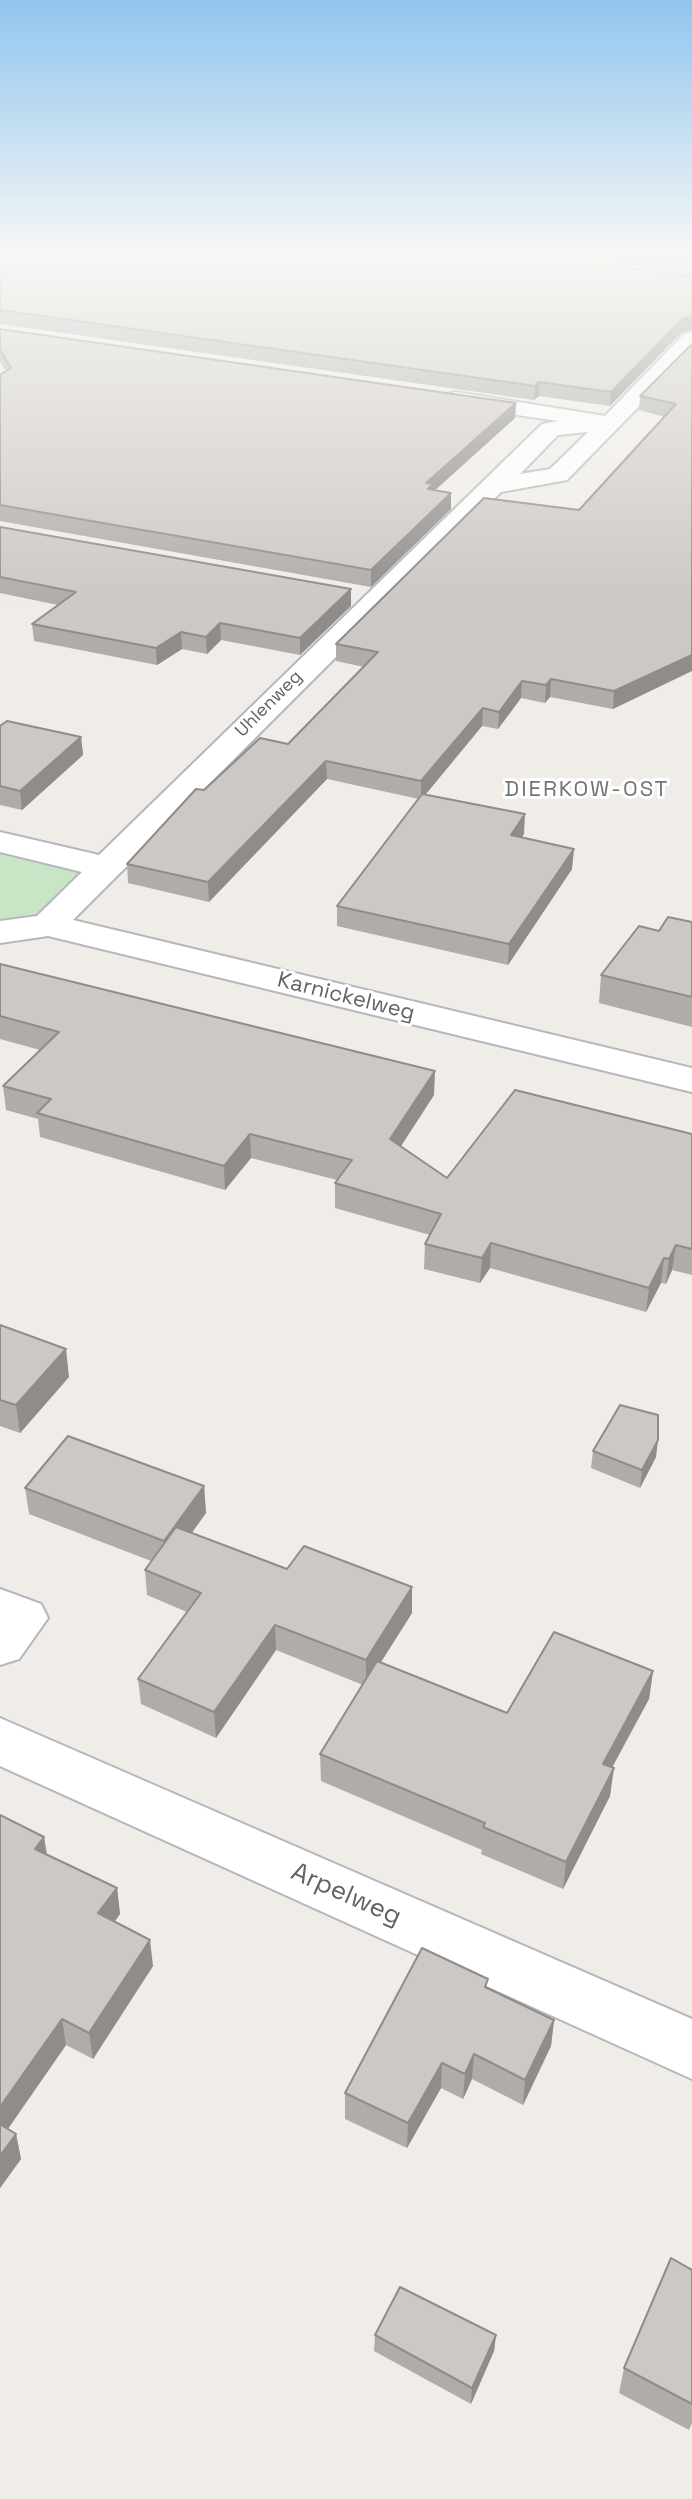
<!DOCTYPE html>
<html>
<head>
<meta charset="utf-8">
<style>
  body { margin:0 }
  canvas { display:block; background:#f0ede8 }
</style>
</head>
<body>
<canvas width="692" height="2499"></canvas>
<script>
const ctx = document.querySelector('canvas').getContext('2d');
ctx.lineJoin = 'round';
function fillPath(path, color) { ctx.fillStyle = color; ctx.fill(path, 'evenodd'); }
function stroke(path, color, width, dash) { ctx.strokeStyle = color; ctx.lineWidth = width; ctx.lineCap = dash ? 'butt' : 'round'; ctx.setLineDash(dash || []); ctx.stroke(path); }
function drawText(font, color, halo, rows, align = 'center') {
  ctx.font = font + ' "Space Grotesk",sans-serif'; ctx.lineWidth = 6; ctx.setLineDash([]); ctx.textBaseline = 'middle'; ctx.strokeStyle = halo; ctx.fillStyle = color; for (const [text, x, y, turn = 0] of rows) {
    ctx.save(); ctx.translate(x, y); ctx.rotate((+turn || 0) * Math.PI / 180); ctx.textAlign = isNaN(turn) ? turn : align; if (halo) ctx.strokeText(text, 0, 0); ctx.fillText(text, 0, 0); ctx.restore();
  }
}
const green = new Path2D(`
  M 0,842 L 104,867 L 48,925 L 0,932 Z`);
const minor = new Path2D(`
  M 692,332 L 692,352 L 567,480 L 501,492 L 73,920 L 692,1068 L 692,1092 L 48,936 L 0,943 L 0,921 L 37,916 L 82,872 L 0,852 L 0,832 L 99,855 L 542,424 L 558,421 L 456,406 L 444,399 L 448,394 L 456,392 L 605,416 L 684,334 ZM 588,432 L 550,469 L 520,474 L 558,435 Z
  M 0,1589 L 41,1604 L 48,1618 L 19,1659 L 0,1665 Z
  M 0,1718 L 692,2019 L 692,2079 L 0,1766 Z`);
const wall = new Path2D(`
  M 0,255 L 682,332 L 610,406 L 539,396 L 534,400 L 0,324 Z
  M 552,255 L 692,255 L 692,273 Z
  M 0,329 L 516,403 L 515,418 L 435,490 L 451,493 L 451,509 L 371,587 L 0,521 L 0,375 L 6,371 L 0,362 Z
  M 692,344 L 613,709 L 550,697 L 545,703 L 521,698 L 498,729 L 482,726 L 425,795 L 524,834 L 521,838 L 572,869 L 508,965 L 337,926 L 337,906 L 419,799 L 327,779 L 209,902 L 128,883 L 127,864 L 204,790 L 288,744 L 364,667 L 336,661 L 336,644 L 579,510 L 665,417 L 639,410 L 640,396 Z
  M 0,527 L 351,606 L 300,655 L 221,640 L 207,654 L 182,649 L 157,665 L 34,641 L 32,624 L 58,605 L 0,593 Z
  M 0,726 L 81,737 L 83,755 L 22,810 L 0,805 Z
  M 692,922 L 692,1027 L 599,1003 L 601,975 L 659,931 Z
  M 0,964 L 434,1095 L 401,1146 L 447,1178 L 692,1134 L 692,1275 L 672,1270 L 666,1284 L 661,1283 L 646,1312 L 490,1268 L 480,1283 L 424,1269 L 425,1244 L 430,1235 L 335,1208 L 335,1183 L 337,1180 L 251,1158 L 225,1190 L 40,1137 L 38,1119 L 6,1110 L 3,1086 L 40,1050 L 0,1039 Z
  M 0,1325 L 69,1377 L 20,1433 L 0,1426 Z
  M 593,1451 L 656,1457 L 640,1488 L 591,1468 Z
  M 204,1486 L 206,1513 L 192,1533 L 287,1569 L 412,1613 L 380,1663 L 507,1713 L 653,1671 L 649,1699 L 612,1768 L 610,1796 L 563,1889 L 481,1854 L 482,1850 L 321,1781 L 320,1754 L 363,1685 L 276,1650 L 216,1738 L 141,1704 L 138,1679 L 187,1612 L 147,1595 L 145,1570 L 151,1561 L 29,1514 L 25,1488 Z
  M 44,1837 L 47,1854 L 117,1888 L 120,1914 L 115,1921 L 153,1966 L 93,2059 L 66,2045 L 8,2129 L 16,2134 L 21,2159 L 0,2188 Z
  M 488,1989 L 554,2020 L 551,2046 L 523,2105 L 472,2079 L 463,2099 L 441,2088 L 407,2148 L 345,2119 L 345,2093 Z
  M 692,2270 L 692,2423 L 689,2430 L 619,2393 L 624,2368 Z
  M 375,2335 L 496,2335 L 494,2351 L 471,2404 L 374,2351 Z`);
const shadedWall = new Path2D(`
  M 692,316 L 692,330 L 682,332 L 610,406 L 611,392 L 683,318 Z
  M 539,382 L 539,396 L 534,400 L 535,386 Z
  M 516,403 L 515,418 L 433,492 L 433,500 L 426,483 Z
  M 451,493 L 451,509 L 371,587 L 371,570 Z
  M 351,589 L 351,606 L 300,655 L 300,638 Z
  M 220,623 L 221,640 L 207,654 L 206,637 Z
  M 181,632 L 182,649 L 157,665 L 156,648 Z
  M 692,655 L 692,671 L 613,709 L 614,691 Z
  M 551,679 L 550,697 L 545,703 L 546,685 Z
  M 522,681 L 521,698 L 498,729 L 499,712 Z
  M 483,708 L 482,726 L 421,800 L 421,781 Z
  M 81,737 L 83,755 L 22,810 L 20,791 Z
  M 326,761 L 327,779 L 209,902 L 208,882 Z
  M 525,814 L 524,834 L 509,855 L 511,835 Z
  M 574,849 L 572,869 L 508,965 L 509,944 Z
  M 435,1071 L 434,1095 L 390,1163 L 390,1139 Z
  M 250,1134 L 251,1158 L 225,1190 L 224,1166 Z
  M 491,1243 L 490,1268 L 480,1283 L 482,1258 Z
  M 676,1245 L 672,1270 L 666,1284 L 669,1259 Z
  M 664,1258 L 661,1283 L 646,1312 L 649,1288 Z
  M 66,1349 L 69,1377 L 20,1433 L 16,1405 Z
  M 658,1440 L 656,1457 L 640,1488 L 642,1470 Z
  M 204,1486 L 206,1513 L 166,1567 L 164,1541 Z
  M 412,1587 L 412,1613 L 366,1686 L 366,1660 Z
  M 275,1625 L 276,1650 L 216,1738 L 214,1712 Z
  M 653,1671 L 649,1699 L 599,1791 L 603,1764 Z
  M 614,1768 L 610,1796 L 563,1889 L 566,1862 Z
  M 44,1837 L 48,1864 L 35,1849 Z
  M 117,1888 L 120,1914 L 102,1939 L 98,1913 Z
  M 150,1940 L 153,1966 L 93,2059 L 89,2033 Z
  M 62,2019 L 66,2045 L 0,2140 L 0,2107 Z
  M 554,2020 L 551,2046 L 523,2105 L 525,2080 Z
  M 474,2054 L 472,2079 L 463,2099 L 465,2074 Z
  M 442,2063 L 441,2088 L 407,2148 L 408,2123 Z
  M 16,2134 L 21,2159 L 0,2188 L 0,2156 Z
  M 496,2335 L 494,2351 L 471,2404 L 472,2388 Z`);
const building = new Path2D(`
  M 0,255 L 514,255 L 692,276 L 692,316 L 683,318 L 611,392 L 539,382 L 535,386 L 0,310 Z
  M 656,255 L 692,255 L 692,259 Z
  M 0,329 L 516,403 L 426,483 L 433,484 L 428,489 L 451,493 L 371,570 L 0,505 L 0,375 L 11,368 L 0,350 Z
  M 692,344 L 692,655 L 614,691 L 551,679 L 546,685 L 522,681 L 499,712 L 483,708 L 421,781 L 326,761 L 208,882 L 127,864 L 196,789 L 204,790 L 260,738 L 288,744 L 378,652 L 336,644 L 484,498 L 579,510 L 676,404 L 640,396 Z
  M 0,527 L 351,589 L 300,638 L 220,623 L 206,637 L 181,632 L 156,648 L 32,624 L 76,592 L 0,577 Z
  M 7,721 L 81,737 L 20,791 L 0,786 L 0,726 Z
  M 422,794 L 525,814 L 511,835 L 574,849 L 509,944 L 337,906 Z
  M 668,917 L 692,922 L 692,997 L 601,975 L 639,926 L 659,931 Z
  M 0,964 L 435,1071 L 390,1139 L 447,1178 L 515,1090 L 692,1134 L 692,1249 L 676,1245 L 669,1259 L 664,1258 L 649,1288 L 491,1243 L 482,1258 L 425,1244 L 441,1214 L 335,1183 L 352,1160 L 250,1134 L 224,1166 L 37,1113 L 51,1099 L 3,1086 L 59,1032 L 0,1016 Z
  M 0,1325 L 66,1349 L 16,1405 L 0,1400 Z
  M 620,1405 L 658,1415 L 658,1440 L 642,1470 L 593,1451 Z
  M 68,1436 L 204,1486 L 164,1541 L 25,1488 Z
  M 176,1527 L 287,1569 L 304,1546 L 412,1587 L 366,1660 L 275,1625 L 214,1712 L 138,1679 L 201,1593 L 145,1570 Z
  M 554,1632 L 653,1671 L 603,1764 L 614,1768 L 566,1862 L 483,1827 L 485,1823 L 320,1754 L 377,1661 L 507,1713 Z
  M 0,1815 L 44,1837 L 35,1849 L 117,1888 L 98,1913 L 150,1940 L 89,2033 L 62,2019 L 0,2107 Z
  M 422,1948 L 488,1979 L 485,1987 L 554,2020 L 525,2080 L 474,2054 L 465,2074 L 442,2063 L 408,2123 L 345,2093 Z
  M 0,2124 L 16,2134 L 0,2156 Z
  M 671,2258 L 692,2270 L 692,2404 L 624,2368 Z
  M 400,2287 L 496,2335 L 472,2388 L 375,2335 Z`);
const farStreetnames = [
  ["Uhlenweg",269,704,-45]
];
const farQuarternames = [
  ["DIERKOW-OST",587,790]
];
const streetNames = [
  ["Karnickelweg",346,997,14]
];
const nearStreetnames = [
  ["Arpelweg",346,1895,24]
];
fillPath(green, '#c8e6c6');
stroke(minor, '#b5b8bb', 4);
fillPath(minor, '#fff');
fillPath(wall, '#afaca9');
fillPath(shadedWall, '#8f8c89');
fillPath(building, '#ccc8c4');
stroke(building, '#8f8c89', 2);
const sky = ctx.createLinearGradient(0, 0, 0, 605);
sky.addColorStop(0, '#90c5ef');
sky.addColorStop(0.42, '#f8f7f5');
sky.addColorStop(1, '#f8f7f500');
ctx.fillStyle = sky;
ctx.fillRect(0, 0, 692, 605);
drawText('18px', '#5f6367', '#fff', farStreetnames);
ctx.letterSpacing = '2px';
drawText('22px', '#707579', '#fff', farQuarternames);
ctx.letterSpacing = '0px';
drawText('22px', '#5f6367', '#fff', streetNames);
drawText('26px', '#5f6367', '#fff', nearStreetnames);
</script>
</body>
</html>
